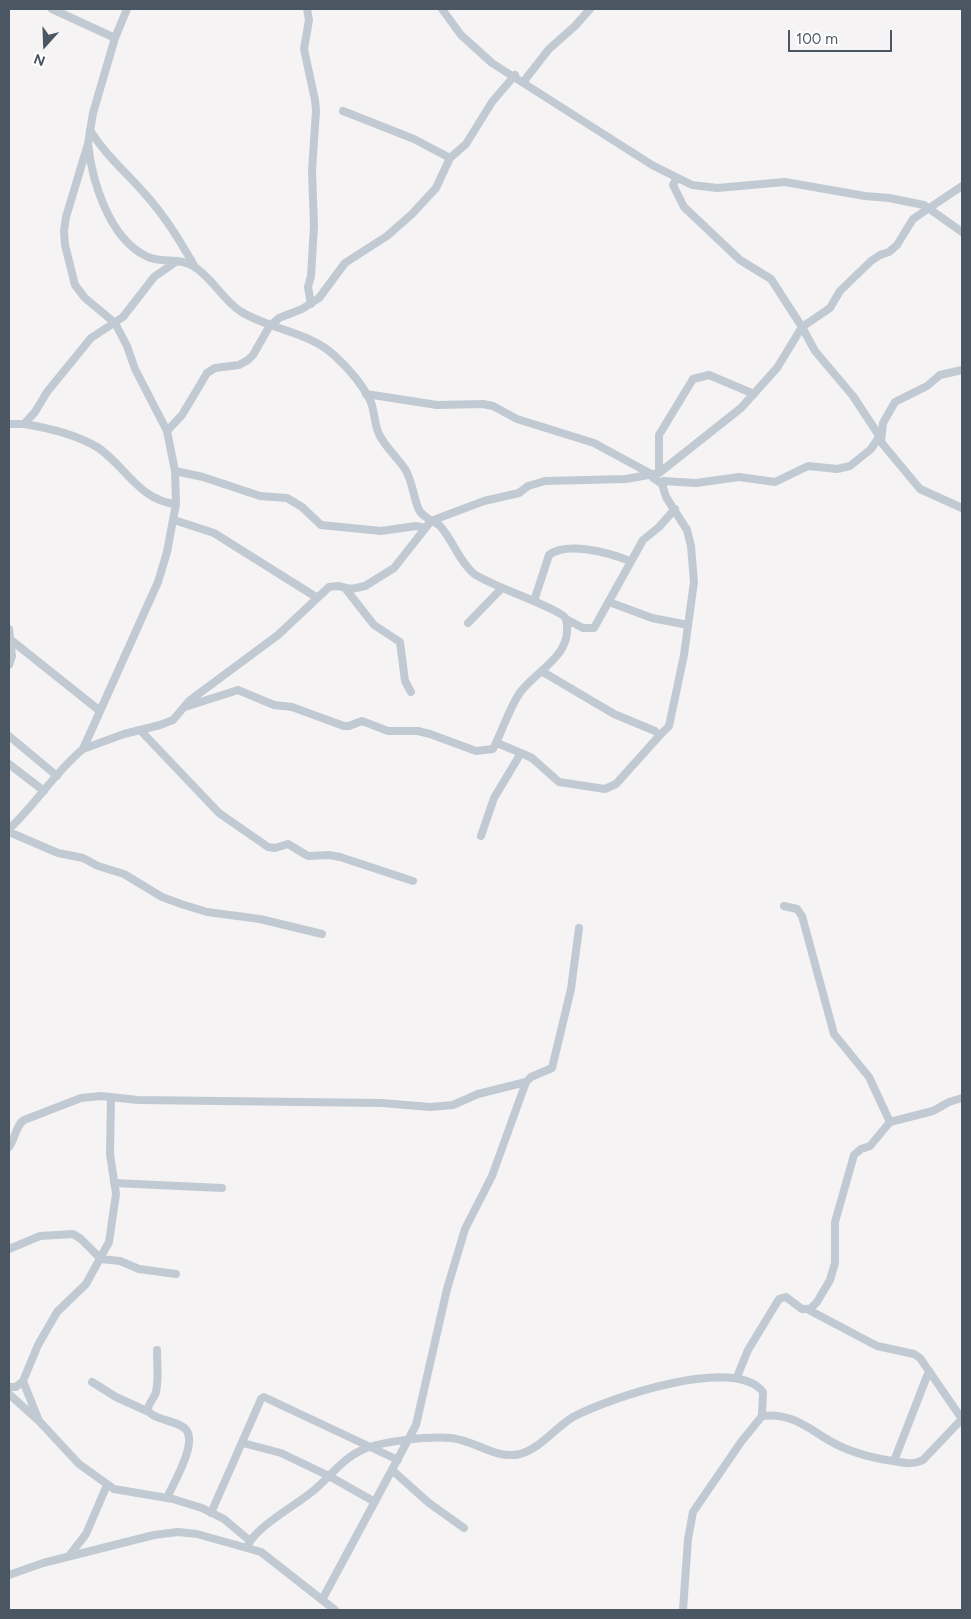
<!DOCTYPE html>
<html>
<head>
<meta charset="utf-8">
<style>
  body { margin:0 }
  #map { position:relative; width:971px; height:1619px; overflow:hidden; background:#f5f3f3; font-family:Figtree,sans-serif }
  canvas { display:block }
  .frame { position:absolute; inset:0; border:10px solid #4a5661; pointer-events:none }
  .north { position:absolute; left:20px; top:20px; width:50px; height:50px; -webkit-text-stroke:4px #fff; paint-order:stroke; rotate:200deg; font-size:14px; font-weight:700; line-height:20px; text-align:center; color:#4a5661 }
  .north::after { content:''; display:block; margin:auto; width:18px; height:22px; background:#4a5661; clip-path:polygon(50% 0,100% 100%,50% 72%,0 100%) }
  .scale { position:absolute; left:788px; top:30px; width:104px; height:22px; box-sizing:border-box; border:2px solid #4a5661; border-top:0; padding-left:6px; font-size:15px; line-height:18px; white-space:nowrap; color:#4a5661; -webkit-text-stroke:4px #fff; paint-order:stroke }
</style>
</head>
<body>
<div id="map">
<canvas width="971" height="1619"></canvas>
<div class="frame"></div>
<div class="north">N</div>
<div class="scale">100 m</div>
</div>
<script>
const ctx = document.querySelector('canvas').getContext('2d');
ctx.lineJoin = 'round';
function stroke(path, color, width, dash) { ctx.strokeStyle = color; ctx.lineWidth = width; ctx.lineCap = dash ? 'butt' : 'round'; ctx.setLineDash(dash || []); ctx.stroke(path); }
const minor = new Path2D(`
  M 52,9 L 115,38
  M 307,9 L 309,20 L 304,49 L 315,100 L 316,111 L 312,171 L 314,226 L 311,276 L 308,287 L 311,304
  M 442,9 L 461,35 L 492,63 L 652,165 L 692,185 L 717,188 L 785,182 L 865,196 L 889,198 L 924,205 L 962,232
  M 524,81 L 549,49 L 575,26 L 590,9
  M 343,111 L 414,139 L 450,158
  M 90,130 C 105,155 126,172 145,194 C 165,216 180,241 195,267
  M 88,144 C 92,181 109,238 146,256 C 160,264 179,257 193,266 C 211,276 222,299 240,311 C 270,330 308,331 335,356 C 348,368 362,384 370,400 C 375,411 374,424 379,434 C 385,447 397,457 405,469 C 413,482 413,497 419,510 C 424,519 434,520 440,526 C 453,540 458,560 473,573 C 487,585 563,609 566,619 C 575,656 534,671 519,694 C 508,711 502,732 493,749 L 476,751 L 430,734 L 418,731 L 388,731 L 362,721 L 349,726 L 344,726 L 292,707 L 274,705 L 238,690 L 185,707
  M 677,178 L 673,185 L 684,207 L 740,260 L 771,279 L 802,327 L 815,351 L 853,396 L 880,437
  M 962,370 L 940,375 L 927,386 L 895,402 L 883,423 L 881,442 L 920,489 L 962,508
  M 366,394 L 437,405 L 483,404 L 493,406 L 517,419 L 594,443 L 653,475 L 653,478 L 662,484 L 663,481 L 696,483 L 739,477 L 775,482 L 808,466 L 837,469 L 850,466 L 871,449 L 879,437
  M 9,424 L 24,424 L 35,412 L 47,392 L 91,338 L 123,317 L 154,277 L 177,261
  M 24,424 C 49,428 75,434 97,447 C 124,464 139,501 176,504
  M 167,431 L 182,415 L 207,373 L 215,368 L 239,365 L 248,360 L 253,355 L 269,327 L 279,318 L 302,309 L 319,298 L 345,263 L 387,236 L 412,214 L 436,188 L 450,158 L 466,144 L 492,102 L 515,75
  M 175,471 L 203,477 L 260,496 L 287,498 L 302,507 L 321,525 L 381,531 L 416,526 L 425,528
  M 659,473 L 659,435 L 693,379 L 709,375 L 754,394
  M 174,520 L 214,533 L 316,597
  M 345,588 L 374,625 L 400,642 L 405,681 L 411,692
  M 534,601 L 549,555 C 567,541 610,553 630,561
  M 609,602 L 652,618 L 688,625
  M 566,619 L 583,628 L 594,628 L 643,540 L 659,527 L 675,509
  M 468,623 L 501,589
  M 9,629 L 12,656 L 9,665
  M 11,640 L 100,711
  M 140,730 L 219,813 L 268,847 L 275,848 L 288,844 L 308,856 L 329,855 L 340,857 L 413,881
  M 660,735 L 669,726 L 684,655 L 694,582 L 691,546 L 687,530 L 666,497 L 662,484
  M 9,736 L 57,776
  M 497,743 L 521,753
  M 83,749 L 124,734 L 160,725 L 173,720 L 189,701 L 278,635 L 329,587 L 338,586 L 351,589 L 365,586 L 394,568 L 431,521 L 484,501 L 519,493 L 528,486 L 545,481 L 626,479 L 659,473 L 741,408 L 777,368 L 802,327 L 830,308 L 840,291 L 871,261 L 880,255 L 889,252 L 897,245 L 913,219 L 962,186
  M 9,764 L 44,791
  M 9,829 C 36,804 55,772 83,749 L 158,582 L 167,552 L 176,504 L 175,471 L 167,431 L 135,369 L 127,346 L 115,323 L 85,298 L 75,285 L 65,245 L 64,231 L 66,217 L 88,144 L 93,113 L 115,38 L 127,9
  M 9,832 L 58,853 L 83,858 L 98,866 L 124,874 L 162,897 L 181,904 L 207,912 L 260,919 L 322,934
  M 481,836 L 494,798 L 521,753 L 532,758 L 559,782 L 605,789 L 616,784 L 660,735 L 655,731 L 614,714 L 543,672
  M 784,906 L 797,909 L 802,916 L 834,1034 L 869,1077 L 890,1122
  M 9,1147 C 15,1139 16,1125 24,1120 L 81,1098 L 101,1096 L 138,1100 L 382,1103 L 430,1107 L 453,1105 L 478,1094 L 526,1082
  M 114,1183 L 222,1188
  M 9,1249 L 40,1236 L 73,1234 L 81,1239 L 101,1259 L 120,1261 L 139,1269 L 176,1274
  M 807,1309 L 877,1346 L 914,1354 L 920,1358 L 962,1419
  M 157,1350 C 157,1363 159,1379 156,1392 C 155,1397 148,1404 148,1409 C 149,1420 181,1420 187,1431 C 196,1446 174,1482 167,1498
  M 737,1377 L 748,1350 L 779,1299 L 786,1297 L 802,1309 L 810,1309 L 817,1302 L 830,1280 L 835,1263 L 835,1222 L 854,1155 L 861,1149 L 870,1146 L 890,1122 L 933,1111 L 949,1102 L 962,1098
  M 92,1382 L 116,1397 L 149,1412
  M 9,1387 L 16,1387 L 23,1381
  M 9,1394 L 39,1421 L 79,1464 L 114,1489 L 173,1499 L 202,1508 L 224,1519 L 249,1540
  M 762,1416 C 791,1413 807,1427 830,1441 C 849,1452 872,1458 893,1461 C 904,1463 913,1465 923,1460 L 962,1419
  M 39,1421 L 23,1381 L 38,1345 L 57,1312 L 86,1284 L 109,1242 L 116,1194 L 110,1154 L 111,1097
  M 243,1443 L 281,1453 L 329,1476 L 375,1502
  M 894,1461 L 929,1371
  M 392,1470 L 429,1503 L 464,1528
  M 211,1513 L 261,1399 L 264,1397 L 398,1460
  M 247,1547 C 255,1527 295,1506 313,1491 C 328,1479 343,1458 362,1450 C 382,1441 429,1436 451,1438 C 475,1440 495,1460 520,1454 C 541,1448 555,1428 573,1417 C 609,1398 734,1355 763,1392 L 762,1416 L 741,1442 L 693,1512 L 688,1539 L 683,1610
  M 69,1556 L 86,1534 L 107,1485
  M 9,1575 L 43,1563 L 154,1535 L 178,1532 L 197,1534 L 261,1552 L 335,1610
  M 322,1600 L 416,1425 L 447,1289 L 465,1229 L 492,1176 L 526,1082 L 531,1077 L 552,1068 L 571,989 L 579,928`);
stroke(minor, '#c1cad2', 8);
</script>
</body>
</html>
